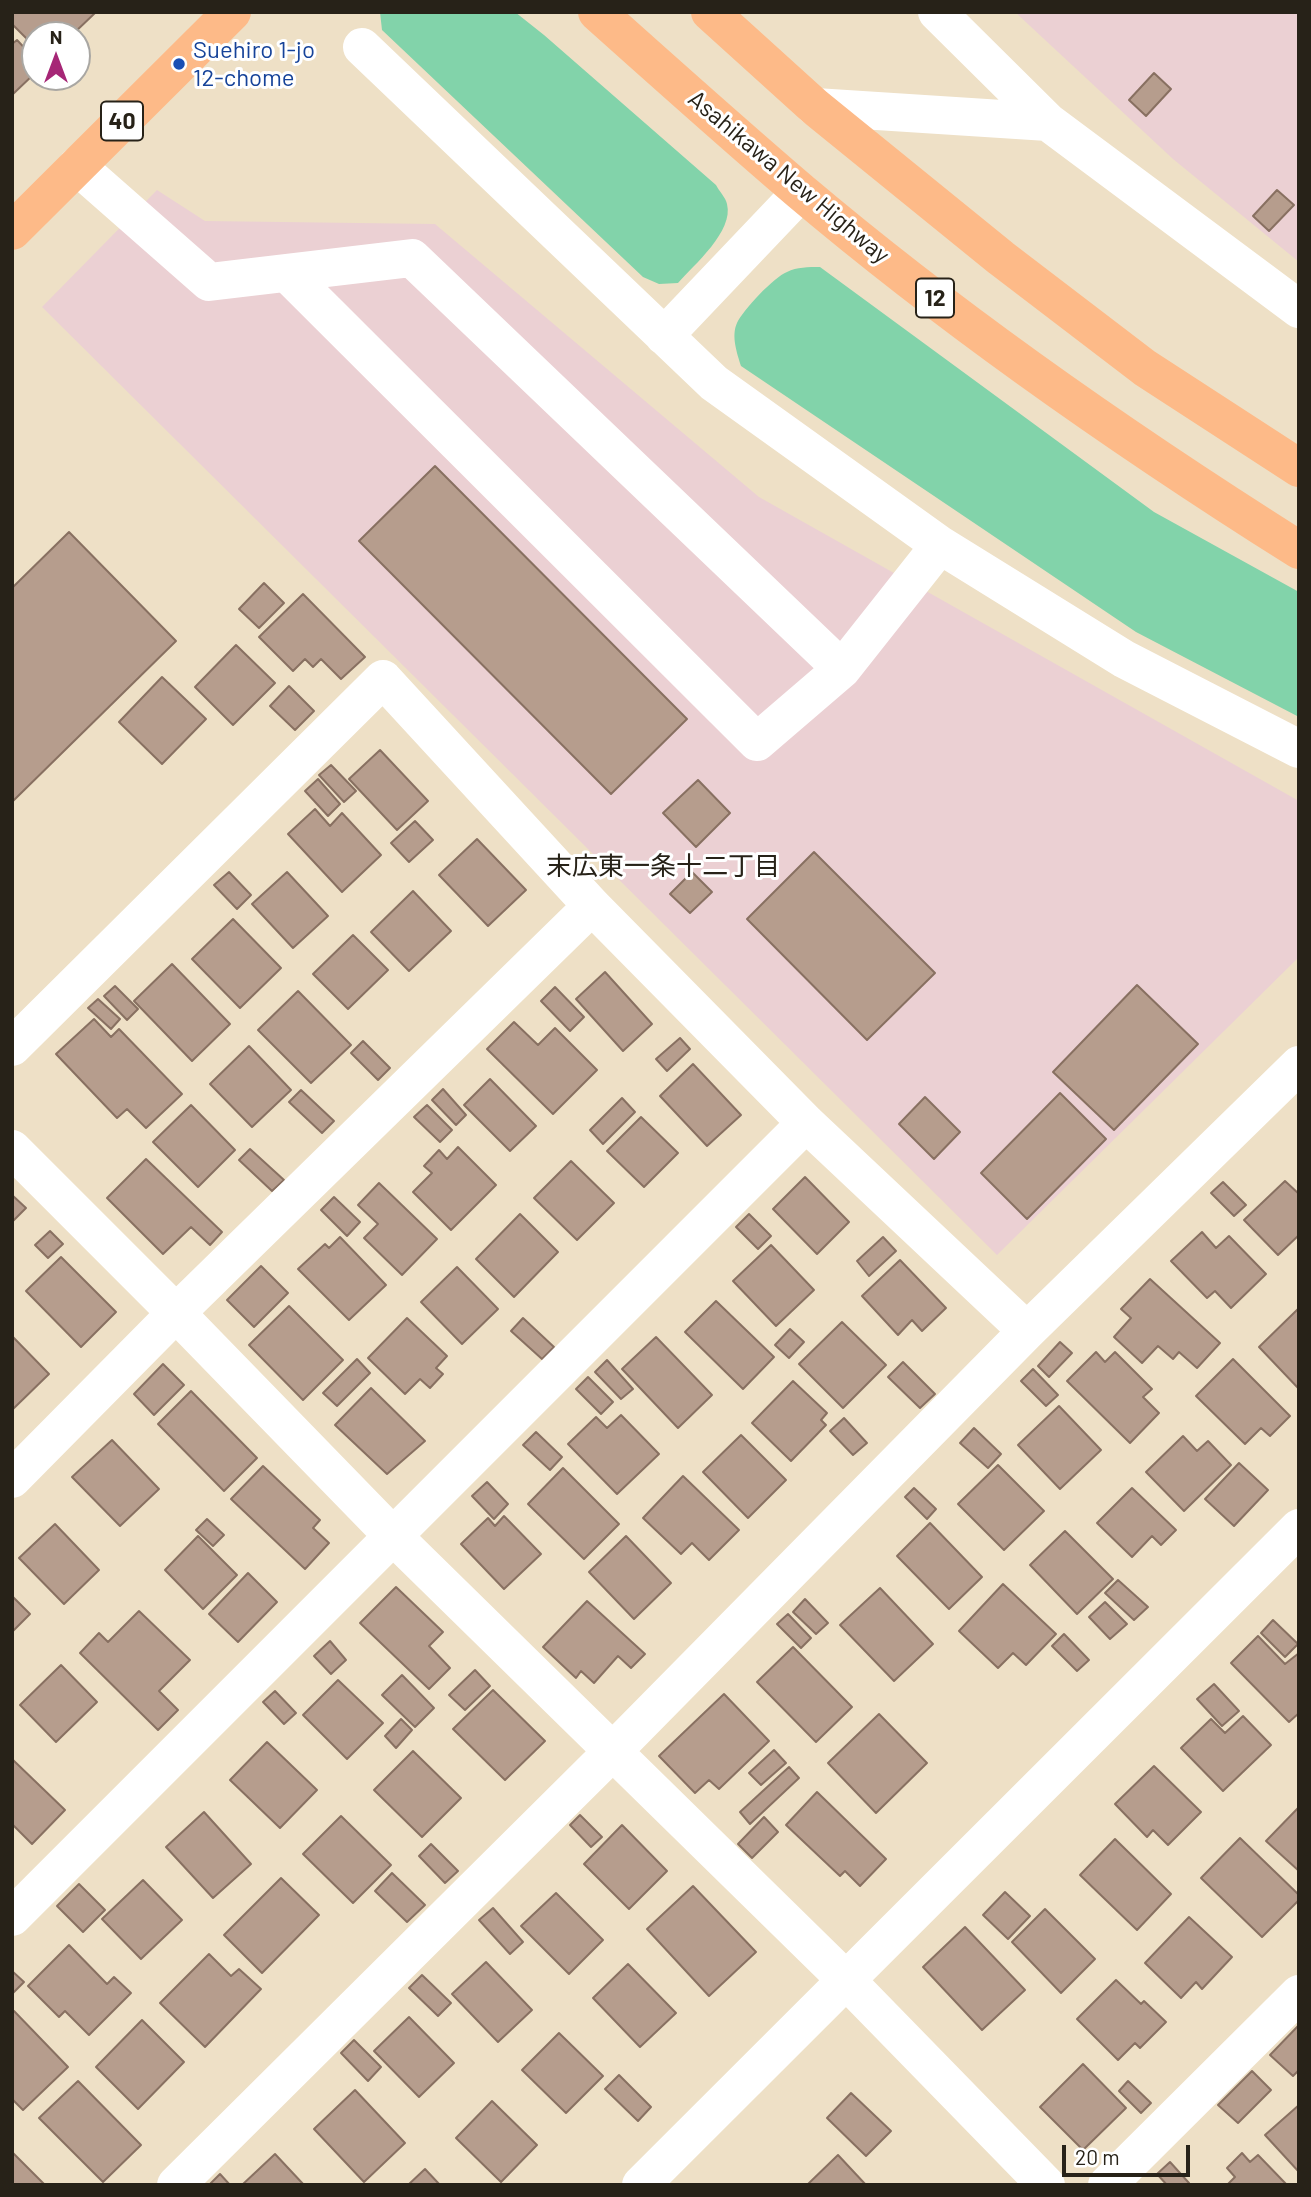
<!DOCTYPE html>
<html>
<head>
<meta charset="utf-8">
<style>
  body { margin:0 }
  #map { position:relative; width:1311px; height:2197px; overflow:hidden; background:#eee0c6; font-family:Barlow,sans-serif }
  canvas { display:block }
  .frame { position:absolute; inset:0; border:14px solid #272218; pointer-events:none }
  .north { position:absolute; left:21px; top:21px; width:70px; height:70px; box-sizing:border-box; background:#fff; border:2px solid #a9a7a3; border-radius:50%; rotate:0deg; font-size:19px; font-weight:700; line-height:28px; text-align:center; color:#272218 }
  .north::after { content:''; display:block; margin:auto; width:24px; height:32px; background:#a62676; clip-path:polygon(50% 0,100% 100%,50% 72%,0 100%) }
  .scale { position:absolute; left:1062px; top:2145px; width:128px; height:32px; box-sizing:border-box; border:4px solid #272218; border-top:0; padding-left:9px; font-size:21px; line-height:24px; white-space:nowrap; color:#272218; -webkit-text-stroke:5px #fff; paint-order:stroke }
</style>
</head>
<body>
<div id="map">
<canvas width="1311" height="2197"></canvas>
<div class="frame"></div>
<div class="north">N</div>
<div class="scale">20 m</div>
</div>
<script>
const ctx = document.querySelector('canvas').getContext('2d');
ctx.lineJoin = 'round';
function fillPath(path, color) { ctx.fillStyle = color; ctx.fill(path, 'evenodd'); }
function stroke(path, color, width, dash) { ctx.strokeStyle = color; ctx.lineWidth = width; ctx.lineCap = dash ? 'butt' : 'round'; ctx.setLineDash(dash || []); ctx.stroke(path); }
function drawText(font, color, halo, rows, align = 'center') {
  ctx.font = font + ' Barlow,"Noto Sans JP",sans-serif'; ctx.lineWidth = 6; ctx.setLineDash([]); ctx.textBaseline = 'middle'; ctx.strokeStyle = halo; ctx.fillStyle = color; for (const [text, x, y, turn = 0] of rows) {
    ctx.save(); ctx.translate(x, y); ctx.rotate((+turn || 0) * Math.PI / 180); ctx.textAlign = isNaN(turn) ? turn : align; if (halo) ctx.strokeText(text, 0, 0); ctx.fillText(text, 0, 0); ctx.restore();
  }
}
const industrial = new Path2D(`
  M 1015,12 L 1299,12 L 1299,262 L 1173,159 Z
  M 157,190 L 205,221 L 435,224 L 759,497 L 1299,801 L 1299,957 L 997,1255 L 42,307 Z`);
const green = new Path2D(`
  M 380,12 L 515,12 L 544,35 L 716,185 C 719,191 726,198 727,204 C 734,231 694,265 678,283 L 659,284 L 643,277 L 382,30 Z
  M 820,267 L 1154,512 L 1299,592 L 1299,717 L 1136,632 L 741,366 C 737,353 731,336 737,323 C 743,310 774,277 787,272 C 797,267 808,267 820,267 Z`);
const building = new Path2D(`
  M 12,12 L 96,12 L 72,35 L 35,35 L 35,47 L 12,24 Z
  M 17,40 L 35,59 L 35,73 L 12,95 L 12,44 Z
  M 1154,73 L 1171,89 L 1146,116 L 1129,100 Z
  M 1277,190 L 1294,205 L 1269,231 L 1253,216 Z
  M 435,466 L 687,719 L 611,794 L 359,541 Z
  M 69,532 L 176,641 L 12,802 L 12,588 Z
  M 264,583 L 284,603 L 259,628 L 239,609 Z
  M 303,594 L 365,657 L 341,679 L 321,659 L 313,667 L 305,659 L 293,671 L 259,637 Z
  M 236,645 L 275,683 L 233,725 L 195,687 Z
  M 162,677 L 206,719 L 162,764 L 119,722 Z
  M 289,686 L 314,711 L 295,730 L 270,706 Z
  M 380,750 L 428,801 L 397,830 L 349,779 Z
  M 331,765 L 356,791 L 344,802 L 319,775 Z
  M 318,779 L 340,804 L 328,816 L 305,791 Z
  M 698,780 L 730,813 L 696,847 L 663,813 Z
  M 315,809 L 330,826 L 342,813 L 381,855 L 342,892 L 288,834 Z
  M 415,821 L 433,840 L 409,862 L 391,843 Z
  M 477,839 L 526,890 L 488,926 L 439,875 Z
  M 814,852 L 935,973 L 867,1040 L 747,919 Z
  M 229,872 L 251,895 L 237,909 L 214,885 Z
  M 287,872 L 328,916 L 293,948 L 252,904 Z
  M 692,872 L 712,892 L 690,913 L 670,894 Z
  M 413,891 L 451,931 L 409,971 L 371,932 Z
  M 233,919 L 281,968 L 240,1008 L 192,959 Z
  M 353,935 L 388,970 L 348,1009 L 313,974 Z
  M 172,964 L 230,1024 L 192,1061 L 134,1001 Z
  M 605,972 L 652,1024 L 623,1051 L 576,999 Z
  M 1137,985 L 1198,1044 L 1114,1130 L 1053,1072 Z
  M 115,986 L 138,1009 L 127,1020 L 104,996 Z
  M 555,987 L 584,1017 L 570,1031 L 541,1001 Z
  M 298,991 L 351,1045 L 311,1083 L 258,1030 Z
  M 98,999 L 120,1019 L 111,1029 L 88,1008 Z
  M 94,1019 L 111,1037 L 119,1029 L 182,1094 L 146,1128 L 127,1109 L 117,1118 L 56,1054 Z
  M 514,1022 L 538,1045 L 555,1028 L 597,1070 L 553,1114 L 487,1049 Z
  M 680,1038 L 690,1049 L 667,1071 L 656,1059 Z
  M 363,1041 L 390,1068 L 378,1080 L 351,1053 Z
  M 249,1046 L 291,1090 L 252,1127 L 210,1084 Z
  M 693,1064 L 741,1115 L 707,1146 L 660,1096 Z
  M 490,1079 L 536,1126 L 510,1151 L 464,1105 Z
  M 443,1089 L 466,1115 L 456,1125 L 432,1100 Z
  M 301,1090 L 334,1121 L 322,1133 L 289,1102 Z
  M 1060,1093 L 1106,1139 L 1027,1219 L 981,1173 Z
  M 925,1097 L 960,1132 L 934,1159 L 899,1124 Z
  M 622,1098 L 635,1112 L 603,1144 L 590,1130 Z
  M 191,1105 L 235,1150 L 198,1187 L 153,1142 Z
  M 427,1105 L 452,1130 L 440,1142 L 414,1117 Z
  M 641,1117 L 678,1153 L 644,1187 L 607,1151 Z
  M 458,1147 L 496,1185 L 451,1230 L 413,1192 L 432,1173 L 424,1166 L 439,1150 L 447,1159 Z
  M 250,1149 L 284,1180 L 272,1191 L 239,1160 Z
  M 146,1159 L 222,1232 L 210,1245 L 191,1227 L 163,1254 L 107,1198 Z
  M 571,1161 L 614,1203 L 577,1240 L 534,1198 Z
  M 805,1177 L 849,1222 L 817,1254 L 773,1209 Z
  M 1285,1181 L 1299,1194 L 1299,1235 L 1278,1255 L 1244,1220 Z
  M 1223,1182 L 1246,1205 L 1234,1216 L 1211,1193 Z
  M 379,1183 L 437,1239 L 402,1275 L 364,1238 L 378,1224 L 358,1205 Z
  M 12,1195 L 26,1208 L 12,1222 Z
  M 334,1197 L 360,1222 L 347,1236 L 321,1210 Z
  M 520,1214 L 558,1252 L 514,1297 L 476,1259 Z
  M 749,1214 L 771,1236 L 758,1249 L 736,1227 Z
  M 50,1231 L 63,1244 L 48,1258 L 35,1245 Z
  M 1202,1232 L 1216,1248 L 1229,1236 L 1266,1274 L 1231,1308 L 1215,1291 L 1207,1298 L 1171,1261 Z
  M 340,1237 L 386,1285 L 349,1320 L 298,1269 L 325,1244 L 329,1248 Z
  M 883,1237 L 896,1251 L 869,1276 L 857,1261 Z
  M 771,1245 L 814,1290 L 776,1326 L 733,1281 Z
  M 61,1257 L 116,1312 L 81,1347 L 26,1291 Z
  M 900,1260 L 946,1308 L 922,1331 L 912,1320 L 898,1335 L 862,1296 Z
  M 261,1266 L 288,1293 L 254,1327 L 227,1300 Z
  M 457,1267 L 498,1309 L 462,1344 L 421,1302 Z
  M 1150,1279 L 1220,1343 L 1197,1368 L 1179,1352 L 1173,1359 L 1158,1346 L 1142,1363 L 1114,1337 L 1131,1318 L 1121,1309 Z
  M 716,1301 L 774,1357 L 743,1389 L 685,1332 Z
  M 289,1306 L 343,1360 L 303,1400 L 249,1345 Z
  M 1299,1308 L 1299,1389 L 1259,1347 Z
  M 407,1318 L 447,1356 L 436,1368 L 443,1374 L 430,1388 L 420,1379 L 405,1394 L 368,1358 Z
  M 523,1318 L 554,1347 L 542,1359 L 511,1331 Z
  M 842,1322 L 886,1365 L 843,1408 L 799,1364 Z
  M 790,1329 L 804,1342 L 789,1358 L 775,1345 Z
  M 12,1336 L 49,1374 L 12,1410 Z
  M 656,1337 L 712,1395 L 678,1428 L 622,1369 Z
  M 1060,1342 L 1072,1353 L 1049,1377 L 1038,1366 Z
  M 1096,1352 L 1105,1362 L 1115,1352 L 1152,1389 L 1143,1397 L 1159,1413 L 1130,1443 L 1067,1381 Z
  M 357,1359 L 370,1373 L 337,1406 L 323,1393 Z
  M 1233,1359 L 1290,1416 L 1270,1436 L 1261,1428 L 1245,1444 L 1196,1396 Z
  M 607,1360 L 633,1389 L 621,1399 L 595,1372 Z
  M 903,1362 L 935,1394 L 920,1408 L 888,1377 Z
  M 163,1364 L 184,1385 L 154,1415 L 134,1394 Z
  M 1033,1369 L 1058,1395 L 1046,1406 L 1021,1381 Z
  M 588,1377 L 613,1402 L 601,1414 L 576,1389 Z
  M 793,1381 L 827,1413 L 821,1420 L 826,1425 L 791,1461 L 752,1423 Z
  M 371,1388 L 425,1441 L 387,1474 L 335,1425 Z
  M 191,1391 L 257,1458 L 224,1491 L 158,1424 Z
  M 1059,1406 L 1101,1450 L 1060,1489 L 1018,1445 Z
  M 621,1415 L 659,1454 L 617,1494 L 568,1444 L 596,1417 L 607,1428 Z
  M 844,1418 L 867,1443 L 853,1455 L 830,1431 Z
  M 974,1428 L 1001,1454 L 988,1468 L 960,1443 Z
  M 536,1432 L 562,1457 L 550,1470 L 523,1445 Z
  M 741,1435 L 786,1480 L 748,1518 L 703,1472 Z
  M 1183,1436 L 1197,1451 L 1208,1441 L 1231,1465 L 1184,1511 L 1146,1472 Z
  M 112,1440 L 159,1489 L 120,1526 L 72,1477 Z
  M 1239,1463 L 1268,1490 L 1234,1526 L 1205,1499 Z
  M 998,1465 L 1044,1511 L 1004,1550 L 958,1504 Z
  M 263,1466 L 320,1520 L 313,1528 L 329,1543 L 305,1569 L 231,1499 Z
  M 563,1468 L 619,1524 L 584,1559 L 528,1504 Z
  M 683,1476 L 739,1530 L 709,1560 L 692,1543 L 681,1554 L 643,1518 Z
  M 487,1482 L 508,1504 L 494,1519 L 472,1496 Z
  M 914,1488 L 936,1509 L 927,1519 L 905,1497 Z
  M 1132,1488 L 1176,1530 L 1161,1545 L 1152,1536 L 1132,1557 L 1097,1523 Z
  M 504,1516 L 541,1554 L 504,1589 L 461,1544 L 488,1518 L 495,1526 Z
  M 207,1519 L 224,1535 L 213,1546 L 196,1530 Z
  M 930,1523 L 982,1577 L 949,1609 L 897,1556 Z
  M 55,1524 L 99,1570 L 64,1604 L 19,1558 Z
  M 1065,1531 L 1113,1579 L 1077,1614 L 1030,1565 Z
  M 198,1536 L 237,1575 L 203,1609 L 165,1570 Z
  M 626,1536 L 671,1583 L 634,1619 L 589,1572 Z
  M 248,1573 L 277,1602 L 238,1642 L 209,1614 Z
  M 1118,1580 L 1148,1607 L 1134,1620 L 1105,1593 Z
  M 1003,1584 L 1056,1634 L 1026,1665 L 1013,1653 L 998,1668 L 959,1631 Z
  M 396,1587 L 443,1632 L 429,1646 L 450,1668 L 429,1689 L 360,1623 Z
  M 880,1588 L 933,1644 L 894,1681 L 840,1625 Z
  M 12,1596 L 30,1614 L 12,1632 Z
  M 805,1599 L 828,1623 L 816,1634 L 793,1612 Z
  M 587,1601 L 645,1654 L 631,1668 L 618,1656 L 594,1683 L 581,1671 L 576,1678 L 543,1647 Z
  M 1105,1602 L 1127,1624 L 1110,1639 L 1089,1617 Z
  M 139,1611 L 190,1660 L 159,1691 L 178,1710 L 158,1730 L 80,1653 L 99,1633 L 108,1642 Z
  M 788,1614 L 811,1638 L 801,1648 L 777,1624 Z
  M 1273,1620 L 1298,1644 L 1285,1657 L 1261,1633 Z
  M 1064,1634 L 1089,1660 L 1077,1671 L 1052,1646 Z
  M 1258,1636 L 1285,1664 L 1299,1653 L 1299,1713 L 1289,1722 L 1231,1663 Z
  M 330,1641 L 346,1660 L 331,1674 L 314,1656 Z
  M 793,1647 L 852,1707 L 816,1742 L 757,1682 Z
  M 61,1665 L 97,1702 L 56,1742 L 20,1705 Z
  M 475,1670 L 490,1686 L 465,1710 L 449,1695 Z
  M 402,1675 L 434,1708 L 415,1727 L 382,1695 Z
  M 338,1680 L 383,1723 L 347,1759 L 303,1715 Z
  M 1214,1684 L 1239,1711 L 1222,1726 L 1197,1699 Z
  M 493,1690 L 545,1741 L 505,1780 L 453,1729 Z
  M 275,1691 L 296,1713 L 284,1724 L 263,1702 Z
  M 724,1694 L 769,1741 L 719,1789 L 709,1780 L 695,1793 L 659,1756 Z
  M 879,1714 L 927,1763 L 876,1813 L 828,1763 Z
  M 1243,1716 L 1271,1745 L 1223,1791 L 1181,1748 L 1211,1719 L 1225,1733 Z
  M 401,1719 L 412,1730 L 396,1748 L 385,1736 Z
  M 267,1742 L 317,1790 L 280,1828 L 230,1780 Z
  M 774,1750 L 786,1763 L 761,1785 L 749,1773 Z
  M 413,1751 L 461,1798 L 422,1837 L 374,1790 Z
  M 12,1759 L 65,1810 L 32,1844 L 12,1824 Z
  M 1154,1766 L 1201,1812 L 1168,1845 L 1153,1830 L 1147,1837 L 1115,1804 Z
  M 789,1767 L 799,1778 L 750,1824 L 740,1812 Z
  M 817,1792 L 886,1859 L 860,1886 L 845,1871 L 840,1876 L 786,1825 Z
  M 1299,1807 L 1299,1871 L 1266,1841 Z
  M 204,1812 L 251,1864 L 213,1898 L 166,1847 Z
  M 580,1815 L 602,1837 L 591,1847 L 570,1825 Z
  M 341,1816 L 391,1865 L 353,1903 L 303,1854 Z
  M 764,1817 L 778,1832 L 752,1858 L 738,1844 Z
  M 622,1825 L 667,1871 L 629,1909 L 584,1864 Z
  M 1240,1838 L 1299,1895 L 1299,1900 L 1262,1937 L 1201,1878 Z
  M 1115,1839 L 1171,1894 L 1137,1930 L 1080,1875 Z
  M 431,1844 L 458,1871 L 445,1883 L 419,1856 Z
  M 392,1873 L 425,1905 L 407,1922 L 375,1891 Z
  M 281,1878 L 319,1915 L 262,1973 L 224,1935 Z
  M 143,1880 L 182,1920 L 141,1959 L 102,1919 Z
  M 79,1884 L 105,1910 L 83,1932 L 57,1906 Z
  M 693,1886 L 756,1952 L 709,1996 L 647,1929 Z
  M 1005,1892 L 1030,1916 L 1008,1939 L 983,1915 Z
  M 556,1893 L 603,1940 L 569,1974 L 521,1926 Z
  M 493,1908 L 523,1942 L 510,1954 L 479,1920 Z
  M 1045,1909 L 1095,1959 L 1061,1993 L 1012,1942 Z
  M 1189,1917 L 1232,1957 L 1202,1989 L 1196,1982 L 1181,1998 L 1145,1963 Z
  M 965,1927 L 1025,1990 L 982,2030 L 923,1967 Z
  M 69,1945 L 107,1984 L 114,1977 L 131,1993 L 89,2035 L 65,2011 L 59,2017 L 28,1986 Z
  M 209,1954 L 231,1976 L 239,1969 L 261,1989 L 205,2047 L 160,2003 Z
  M 486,1962 L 532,2010 L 498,2042 L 452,1994 Z
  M 628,1964 L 676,2013 L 640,2047 L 593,1998 Z
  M 12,1971 L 24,1982 L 12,1994 Z
  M 422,1975 L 451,2003 L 438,2016 L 409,1988 Z
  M 1116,1980 L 1141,2004 L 1144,2001 L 1166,2022 L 1140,2048 L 1135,2043 L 1118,2060 L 1077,2019 Z
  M 14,2011 L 68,2067 L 23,2110 L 12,2099 L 12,2013 Z
  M 409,2017 L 454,2063 L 419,2097 L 374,2051 Z
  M 142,2020 L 184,2062 L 138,2109 L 96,2067 Z
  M 1299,2025 L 1299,2070 L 1293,2076 L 1270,2055 Z
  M 559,2033 L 603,2076 L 566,2113 L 522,2070 Z
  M 354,2040 L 381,2067 L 368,2081 L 341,2053 Z
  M 1083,2064 L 1126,2108 L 1083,2150 L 1040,2107 Z
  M 1252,2071 L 1271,2090 L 1238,2123 L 1218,2105 Z
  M 619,2075 L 651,2107 L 638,2121 L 605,2089 Z
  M 78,2081 L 141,2145 L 103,2182 L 39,2118 Z
  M 1128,2081 L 1151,2103 L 1141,2113 L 1119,2091 Z
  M 355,2090 L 405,2143 L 364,2182 L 314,2129 Z
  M 851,2093 L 891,2131 L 866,2156 L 827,2118 Z
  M 492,2101 L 537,2145 L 501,2182 L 456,2138 Z
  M 1299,2105 L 1299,2172 L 1265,2135 Z
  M 12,2152 L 45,2185 L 12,2185 Z
  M 1242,2153 L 1250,2162 L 1258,2155 L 1287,2185 L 1227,2185 L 1235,2177 L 1227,2168 Z
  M 275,2154 L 304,2185 L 242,2185 Z
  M 838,2155 L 866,2185 L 807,2185 Z
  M 1170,2162 L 1189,2183 L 1187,2185 L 1167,2185 L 1157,2174 Z
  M 425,2169 L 440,2185 L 408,2185 Z
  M 220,2174 L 230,2185 L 209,2185 Z`);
const minor = new Path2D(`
  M 937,12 L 1048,122 L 1299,309
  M 362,47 L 714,383 L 940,545 L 1124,659 L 1299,749
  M 815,107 L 1048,122
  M 77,166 L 209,282 L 412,258 L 842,669
  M 287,273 L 757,742 L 842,669 L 940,545
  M 664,336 L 801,192
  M 12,1047 L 383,679 L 592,906 L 806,1123 L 1027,1331
  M 12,1149 L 176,1313 L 392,1535 L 847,1981 L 1046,2185
  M 12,1479 L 176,1313 L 592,906
  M 12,1917 L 806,1123
  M 176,2185 L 613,1751 L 1027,1331 L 1299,1065
  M 641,2185 L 1299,1528
  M 1107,2185 L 1299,1994`);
const highway = new Path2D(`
  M 597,12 C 664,72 731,132 800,191 C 956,323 1126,441 1299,550
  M 710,12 L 815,107 L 1001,258 L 1145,368 L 1299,468
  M 12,231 L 232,12`);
const markers = [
  [179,64,7,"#1a4fb4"]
];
const shields = [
  [122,121,42],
  [935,298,38]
];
const shieldNames = [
  ["40",122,121],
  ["12",935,298]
];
const transitNames = [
  ["Suehiro 1-jo",193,50],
  ["12-chome",193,78]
];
const streetNames = [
  ["Asahikawa New Highway",789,177,40]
];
const neighbourhoodNames = [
  ["末広東一条十二丁目",663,866]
];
fillPath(industrial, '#ebd0d3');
fillPath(green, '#82d3aa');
fillPath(building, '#b69d8d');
stroke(building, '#887061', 2);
stroke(minor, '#fff', 38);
stroke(highway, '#fdba88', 38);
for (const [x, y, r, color] of markers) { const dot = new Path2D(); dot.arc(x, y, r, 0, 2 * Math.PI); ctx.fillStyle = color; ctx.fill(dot); stroke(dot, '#fff', 2.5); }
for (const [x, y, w] of shields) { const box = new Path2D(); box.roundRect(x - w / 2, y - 19.5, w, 39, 5); ctx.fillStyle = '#fff'; ctx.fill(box); stroke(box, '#272218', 2); }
drawText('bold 23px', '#272218', null, shieldNames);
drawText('24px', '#164399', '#fff', transitNames, 'left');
drawText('24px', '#272218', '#fff', streetNames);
drawText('26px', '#272218', '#fff', neighbourhoodNames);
</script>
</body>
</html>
